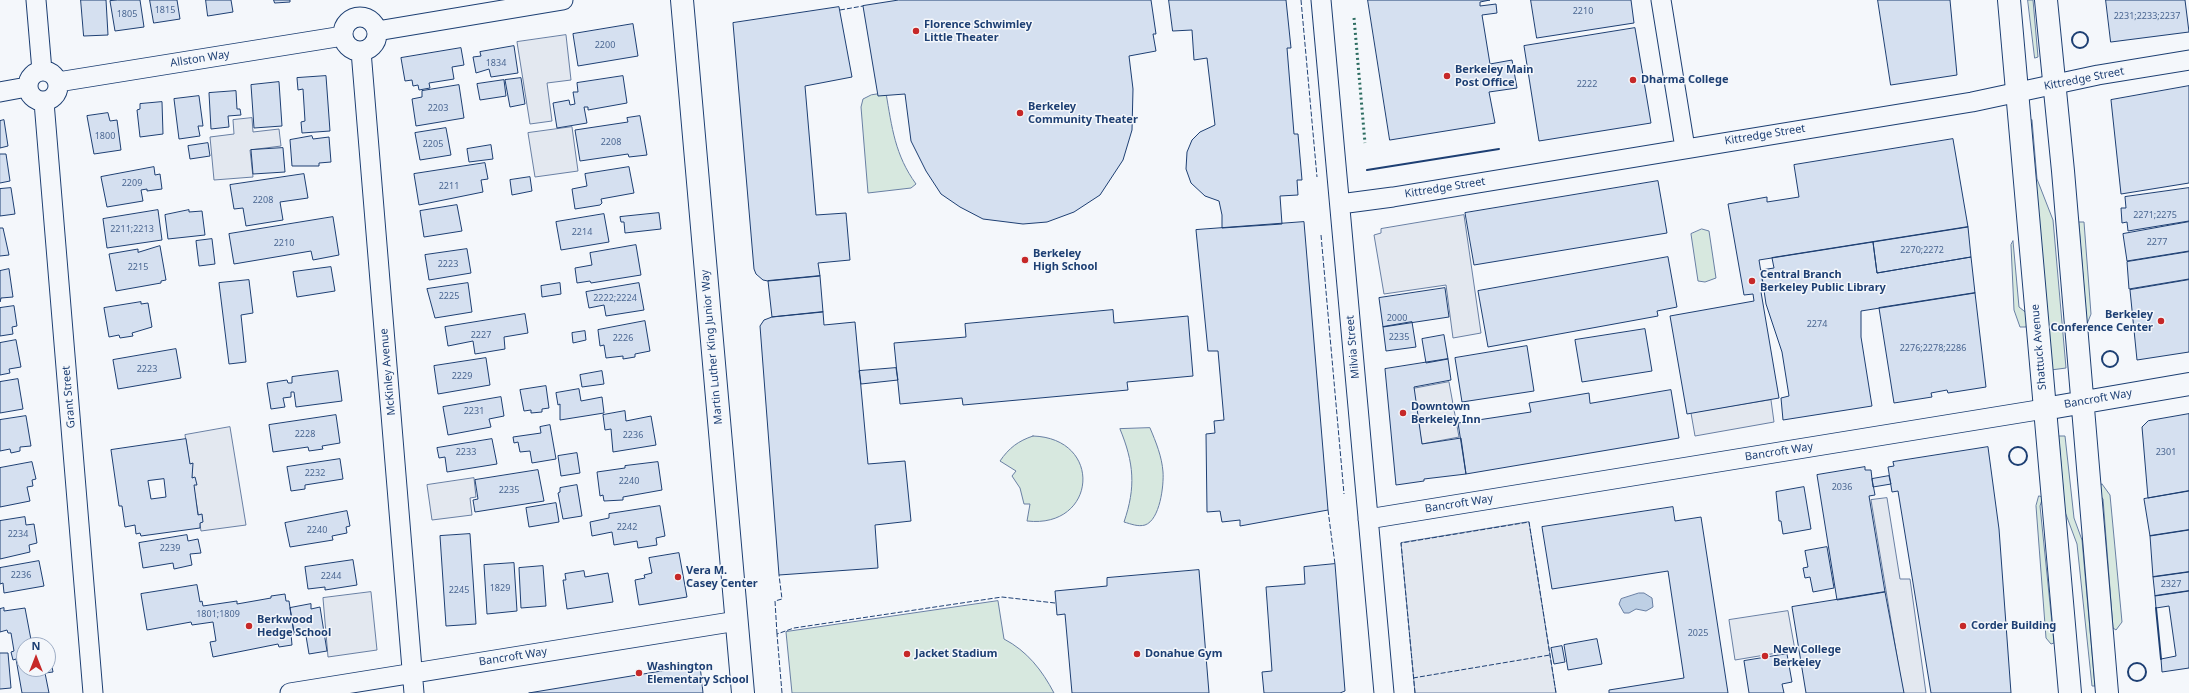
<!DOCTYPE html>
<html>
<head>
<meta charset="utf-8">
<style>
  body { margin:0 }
  #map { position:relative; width:2189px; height:693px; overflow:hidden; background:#f4f7fb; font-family:"Noto Sans",sans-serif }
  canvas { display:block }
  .north { position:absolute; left:16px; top:637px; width:40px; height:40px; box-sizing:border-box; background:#f4f7fb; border:1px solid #9eadc5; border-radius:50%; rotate:0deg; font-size:11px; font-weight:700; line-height:16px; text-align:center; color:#1d3f73 }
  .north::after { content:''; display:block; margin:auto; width:14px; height:18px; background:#c62828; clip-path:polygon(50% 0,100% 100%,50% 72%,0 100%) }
</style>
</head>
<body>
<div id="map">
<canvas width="2189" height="693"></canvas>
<div class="north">N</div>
</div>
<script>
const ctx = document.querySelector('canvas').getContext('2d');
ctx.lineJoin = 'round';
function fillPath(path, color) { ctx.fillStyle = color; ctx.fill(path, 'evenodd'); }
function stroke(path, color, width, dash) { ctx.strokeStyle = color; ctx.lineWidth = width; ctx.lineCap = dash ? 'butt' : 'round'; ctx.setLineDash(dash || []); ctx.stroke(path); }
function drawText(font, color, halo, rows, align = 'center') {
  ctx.font = font + ' "Noto Sans",sans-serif'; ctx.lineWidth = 3; ctx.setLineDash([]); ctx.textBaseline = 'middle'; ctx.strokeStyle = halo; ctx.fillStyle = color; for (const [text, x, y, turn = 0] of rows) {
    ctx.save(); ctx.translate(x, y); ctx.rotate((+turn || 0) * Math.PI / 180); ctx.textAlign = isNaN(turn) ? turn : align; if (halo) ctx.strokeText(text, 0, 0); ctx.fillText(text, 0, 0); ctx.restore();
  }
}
const green = new Path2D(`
  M 2028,0 L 2033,0 L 2038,57 L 2035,58 Z
  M 886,93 C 892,128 895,155 916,184 L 911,188 L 868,193 L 861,107 L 863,99 L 871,95 Z
  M 2032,120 L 2037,179 L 2053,220 L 2066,368 L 2051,370 L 2030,121 Z
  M 2079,222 L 2084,222 L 2091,314 L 2087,324 Z
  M 1702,229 L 1709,231 L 1716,278 L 1705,282 L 1698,281 L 1691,234 Z
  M 2013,241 L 2019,307 L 2029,315 L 2026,327 L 2020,327 L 2014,310 L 2011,245 Z
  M 1150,428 C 1156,442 1162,457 1163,472 C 1164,485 1160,520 1145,525 C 1138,527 1131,524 1124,522 C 1136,487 1134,463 1120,429 Z
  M 1033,436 C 1104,438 1097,529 1027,521 L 1030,504 L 1024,504 L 1020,488 L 1012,476 L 1016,471 L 1000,461 C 1009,448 1018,441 1033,436 Z
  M 2059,436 L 2065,436 L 2074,518 L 2082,540 L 2095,686 L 2092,686 L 2077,544 L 2065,512 Z
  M 2102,484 L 2110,495 L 2122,622 L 2116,630 L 2113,628 L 2103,499 L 2097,492 Z
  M 2039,496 L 2043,497 L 2040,506 L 2054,643 L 2051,644 L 2046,638 L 2036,506 Z
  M 998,601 L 1004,639 C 1027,651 1042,670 1054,693 L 792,693 L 786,632 Z`);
const parking = new Path2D(`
  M 566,35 L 571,80 L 547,83 L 552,121 L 530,124 L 517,42 Z
  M 252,118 L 253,132 L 279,129 L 281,146 L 250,150 L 253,177 L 214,180 L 210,137 L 234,134 L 233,120 Z
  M 572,127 L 578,171 L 535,177 L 528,133 Z
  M 1464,215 L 1481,333 L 1453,338 L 1446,285 L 1384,294 L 1374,235 L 1381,233 L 1381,229 Z
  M 1449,382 L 1459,437 L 1422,444 L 1412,389 Z
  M 1771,400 L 1774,422 L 1695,436 L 1691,413 Z
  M 230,427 L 246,525 L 201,531 L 185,435 Z
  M 474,478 L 476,497 L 470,498 L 472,515 L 432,520 L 427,485 Z
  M 1887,498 L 1900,579 L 1910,579 L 1926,693 L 1903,693 L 1871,500 Z
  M 1529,522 L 1556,693 L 1415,693 L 1401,543 Z
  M 371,592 L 377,650 L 328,657 L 323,598 Z
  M 1788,611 L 1795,650 L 1735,660 L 1729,620 Z`);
const water = new Path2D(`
  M 1639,593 L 1644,593 L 1652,598 L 1653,607 L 1646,611 L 1636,609 L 1629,613 L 1624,613 L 1619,604 L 1621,599 Z`);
const building = new Path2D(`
  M 81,0 L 106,0 L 108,35 L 84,36 Z
  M 118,0 L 140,0 L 144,27 L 115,31 L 110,1 Z
  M 150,0 L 177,0 L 180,19 L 154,23 Z
  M 206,0 L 231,0 L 233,12 L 208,16 Z
  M 274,0 L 290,0 L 290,2 L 275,3 Z
  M 899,0 L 1151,0 L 1156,34 L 1153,34 L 1156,51 L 1129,56 L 1133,89 L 1132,130 L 1123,160 L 1100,195 L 1074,212 L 1047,222 L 1023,224 L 983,219 L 960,207 L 941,194 L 926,171 L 911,141 L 905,94 L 878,96 L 863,6 Z
  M 1169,0 L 1286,0 L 1291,48 L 1287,48 L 1294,134 L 1298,134 L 1302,180 L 1297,180 L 1298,195 L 1280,196 L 1282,224 L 1222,228 L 1222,215 L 1219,201 L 1205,196 L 1191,183 L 1186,169 L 1187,152 L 1192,140 L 1200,132 L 1215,125 L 1207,58 L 1194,60 L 1192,30 L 1173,31 Z
  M 1368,0 L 1490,0 L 1480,2 L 1480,6 L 1496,4 L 1497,13 L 1482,15 L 1490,64 L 1512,60 L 1517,88 L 1489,92 L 1495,123 L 1390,140 Z
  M 1531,0 L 1631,0 L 1634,23 L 1537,38 Z
  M 1878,0 L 1950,0 L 1957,75 L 1891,85 Z
  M 2106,0 L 2185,0 L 2189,32 L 2111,42 Z
  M 839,7 L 852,77 L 805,86 L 816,215 L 846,213 L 850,260 L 818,263 L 820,276 L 768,281 L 763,280 L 756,274 L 754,269 L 733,23 Z
  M 633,24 L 638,56 L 578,66 L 573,34 Z
  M 1635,28 L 1651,123 L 1539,141 L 1524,46 Z
  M 514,46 L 518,73 L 491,77 L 489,69 L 476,73 L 473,57 L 481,56 L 480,52 Z
  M 461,48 L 464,65 L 452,67 L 454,79 L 429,83 L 430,88 L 419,90 L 418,85 L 413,86 L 412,80 L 405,81 L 401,58 Z
  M 326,76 L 330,131 L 302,133 L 301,122 L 305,121 L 303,89 L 298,90 L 297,78 Z
  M 623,76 L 627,103 L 588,110 L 588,107 L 584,107 L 587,123 L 557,128 L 553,103 L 569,100 L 570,105 L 575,104 L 573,92 L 578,92 L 577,83 Z
  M 521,78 L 525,104 L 510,107 L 505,80 Z
  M 504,80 L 506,96 L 480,100 L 477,84 Z
  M 279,82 L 282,126 L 254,128 L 251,85 Z
  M 459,85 L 464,118 L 416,126 L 412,99 L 422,97 L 422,91 Z
  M 2189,86 L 2189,183 L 2121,194 L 2111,100 Z
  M 236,91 L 237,109 L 240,109 L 241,115 L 228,116 L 229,127 L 211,129 L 209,93 Z
  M 199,96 L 203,126 L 198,126 L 200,136 L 179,139 L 174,99 Z
  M 162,102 L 163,134 L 140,137 L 137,110 L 140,109 L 140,104 Z
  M 108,113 L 110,121 L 117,120 L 121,150 L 94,154 L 87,116 Z
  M 640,116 L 647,155 L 629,157 L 628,154 L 580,161 L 575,130 L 628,122 L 627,118 Z
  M 4,120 L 8,146 L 0,148 L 0,121 Z
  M 446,128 L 451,155 L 420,160 L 415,133 Z
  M 312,136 L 313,139 L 329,137 L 331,162 L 319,163 L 319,166 L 292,166 L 290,140 Z
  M 1953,139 L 1968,227 L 1759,260 L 1764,291 L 1761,292 L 1779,398 L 1687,414 L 1670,316 L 1754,301 L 1753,294 L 1744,295 L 1728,204 L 1767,197 L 1767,202 L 1799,197 L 1794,165 Z
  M 208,143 L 210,156 L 190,159 L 188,146 Z
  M 491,145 L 493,159 L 469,162 L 467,149 Z
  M 283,148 L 285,172 L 253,174 L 251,150 Z
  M 0,154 L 6,154 L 10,181 L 0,183 Z
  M 485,163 L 488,179 L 481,180 L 483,192 L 419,205 L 414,174 Z
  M 154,167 L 155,175 L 160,174 L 162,189 L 147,191 L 147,189 L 141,190 L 143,201 L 107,207 L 101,177 Z
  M 629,167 L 634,193 L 601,199 L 602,203 L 600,205 L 575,209 L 572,189 L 587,186 L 585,174 Z
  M 304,174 L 308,198 L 280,202 L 283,220 L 246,226 L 243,208 L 234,209 L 230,185 Z
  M 530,177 L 532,191 L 512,195 L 510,180 Z
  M 1658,181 L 1667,233 L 1474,265 L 1465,213 Z
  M 11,188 L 15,214 L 0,216 L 0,189 Z
  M 2189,188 L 2189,221 L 2128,231 L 2127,222 L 2122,223 L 2121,208 L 2126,208 L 2125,197 Z
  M 457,205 L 462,231 L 424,237 L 420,211 Z
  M 158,210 L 162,240 L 107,248 L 103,219 Z
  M 189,210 L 189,212 L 202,211 L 205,235 L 168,239 L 165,215 Z
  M 659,213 L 661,229 L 625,233 L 624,222 L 621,222 L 620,217 Z
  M 604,214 L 609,242 L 561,250 L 556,222 Z
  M 333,217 L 339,255 L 313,260 L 311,251 L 234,264 L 229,234 Z
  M 1304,222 L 1328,510 L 1240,526 L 1240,520 L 1222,522 L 1220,511 L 1207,512 L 1206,434 L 1215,433 L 1214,421 L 1224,420 L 1218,351 L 1208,351 L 1196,230 Z
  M 2189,222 L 2189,251 L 2127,261 L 2123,234 Z
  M 1968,227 L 1971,257 L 1877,273 L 1873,242 Z
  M 0,228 L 3,228 L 9,255 L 0,256 Z
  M 212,239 L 215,264 L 199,266 L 196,241 Z
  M 1873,242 L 1877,273 L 1971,257 L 1975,293 L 1861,311 L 1861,337 L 1872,406 L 1783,420 L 1781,398 L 1789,396 L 1782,352 L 1766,304 L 1761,270 L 1774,268 L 1772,258 Z
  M 636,245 L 641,275 L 591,283 L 590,281 L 577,283 L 575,268 L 592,265 L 590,253 Z
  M 160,246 L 166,280 L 161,281 L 161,283 L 116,291 L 109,254 L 138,249 L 138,252 Z
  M 467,249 L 471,273 L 429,280 L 425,255 Z
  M 2189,252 L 2189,279 L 2129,289 L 2127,262 Z
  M 1668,257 L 1677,307 L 1657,311 L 1658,316 L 1488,347 L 1478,291 Z
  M 331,267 L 335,291 L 297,297 L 293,272 Z
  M 9,269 L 13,297 L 1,298 L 0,302 L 0,271 Z
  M 820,276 L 823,312 L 772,317 L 768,281 Z
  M 249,280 L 253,313 L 241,315 L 246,362 L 229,364 L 219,283 Z
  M 2189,280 L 2189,352 L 2137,360 L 2130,290 Z
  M 468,283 L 472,312 L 435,318 L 427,289 Z
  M 560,283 L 561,294 L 542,297 L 541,286 Z
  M 639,283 L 644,310 L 606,316 L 604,305 L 589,308 L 586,292 Z
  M 1445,288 L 1449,317 L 1383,327 L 1379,298 Z
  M 1975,293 L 1986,387 L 1948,393 L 1947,390 L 1931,393 L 1932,397 L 1894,403 L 1879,308 Z
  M 141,302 L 141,304 L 148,303 L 152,327 L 132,333 L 133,336 L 120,338 L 119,335 L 109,337 L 104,308 Z
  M 14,306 L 17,326 L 12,327 L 13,334 L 0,336 L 0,308 Z
  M 1113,310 L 1114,323 L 1188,316 L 1193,376 L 1127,382 L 1128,390 L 963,405 L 962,398 L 900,404 L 894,343 L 966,337 L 965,324 Z
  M 823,312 L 824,325 L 855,322 L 868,464 L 905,461 L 911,521 L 875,525 L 878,568 L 779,575 L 760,326 L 764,320 L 772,317 Z
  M 525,314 L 528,333 L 504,337 L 505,349 L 475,354 L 473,341 L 448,346 L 445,327 Z
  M 645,321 L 650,351 L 635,354 L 635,357 L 623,359 L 623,356 L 606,358 L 604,345 L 600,346 L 598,330 Z
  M 1412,322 L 1416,347 L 1386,351 L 1383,327 Z
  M 1645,329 L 1652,371 L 1582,382 L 1575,340 Z
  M 585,331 L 586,340 L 573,343 L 572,333 Z
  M 1444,335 L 1448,359 L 1426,363 L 1422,339 Z
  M 16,340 L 21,367 L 9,369 L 10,373 L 0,375 L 0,343 Z
  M 1527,346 L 1534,391 L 1462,402 L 1455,358 Z
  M 176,349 L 181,378 L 118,389 L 113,360 Z
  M 486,358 L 490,385 L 438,394 L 434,366 Z
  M 1448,359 L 1451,380 L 1414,387 L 1422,444 L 1461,438 L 1466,474 L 1424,479 L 1424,481 L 1396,485 L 1385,369 Z
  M 896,368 L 898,380 L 861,384 L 859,371 Z
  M 338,371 L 342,401 L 296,407 L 294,392 L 291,392 L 291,397 L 283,398 L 285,407 L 271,409 L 267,383 L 287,380 L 288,383 L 292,383 L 292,377 Z
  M 602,371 L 604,384 L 582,387 L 580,375 Z
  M 18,379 L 23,409 L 0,413 L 0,382 Z
  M 546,386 L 549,408 L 542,409 L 542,412 L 531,413 L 531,410 L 524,411 L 520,390 Z
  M 579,389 L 581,401 L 602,397 L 604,413 L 560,420 L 560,404 L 558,405 L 556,393 Z
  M 1671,390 L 1679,438 L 1466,474 L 1458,423 L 1531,412 L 1529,403 L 1589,393 L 1590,403 Z
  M 501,397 L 504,416 L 489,419 L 491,427 L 448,435 L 443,407 Z
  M 625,411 L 626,421 L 651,416 L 656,445 L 613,452 L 611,429 L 605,430 L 603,415 Z
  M 2189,414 L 2189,491 L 2148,498 L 2142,427 L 2148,421 Z
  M 336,415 L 340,443 L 322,446 L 323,449 L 309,451 L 308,447 L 273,452 L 269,425 Z
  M 26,416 L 31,446 L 20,447 L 20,451 L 11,453 L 10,449 L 0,451 L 0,420 Z
  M 550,425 L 556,459 L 532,463 L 530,451 L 520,452 L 518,442 L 514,443 L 513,437 L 541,433 L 540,427 Z
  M 186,439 L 190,464 L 193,463 L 192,478 L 195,477 L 197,485 L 194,485 L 198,515 L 202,514 L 203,522 L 200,523 L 200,528 L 141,536 L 140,533 L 136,534 L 135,525 L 125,527 L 122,506 L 119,506 L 111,450 ZM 164,479 L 166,497 L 151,499 L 148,481 Z
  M 492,439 L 497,464 L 447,472 L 445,457 L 439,458 L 437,448 Z
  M 1988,447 L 1999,529 L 2011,693 L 1931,693 L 1898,491 L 1892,492 L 1888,467 L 1894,466 L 1893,462 Z
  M 577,453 L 580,473 L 561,476 L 558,456 Z
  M 340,459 L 343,479 L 305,485 L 305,489 L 291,491 L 287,467 Z
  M 32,462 L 36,479 L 32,480 L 33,486 L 27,487 L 30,501 L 0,507 L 0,468 Z
  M 658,462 L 662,490 L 623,497 L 623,500 L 604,501 L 603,495 L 600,496 L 597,472 L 625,468 L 625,466 Z
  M 1865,467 L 1865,470 L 1871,470 L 1872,479 L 1875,495 L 1869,496 L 1885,592 L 1837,600 L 1817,475 Z
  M 538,470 L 544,501 L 475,512 L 473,500 L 478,499 L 475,480 Z
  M 1889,476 L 1891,484 L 1873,487 L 1872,479 Z
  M 577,485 L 582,516 L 563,519 L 558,493 L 560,492 L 560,488 Z
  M 1804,487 L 1811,529 L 1783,534 L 1781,521 L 1779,521 L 1776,492 Z
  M 2189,491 L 2189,530 L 2150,536 L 2144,499 Z
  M 556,503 L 559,522 L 529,527 L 526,508 Z
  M 660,506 L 665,536 L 656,538 L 657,545 L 638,548 L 637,541 L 614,545 L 612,532 L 592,536 L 590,522 L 609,518 L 609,514 Z
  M 1673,507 L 1675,521 L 1701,517 L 1728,693 L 1609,693 L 1609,690 L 1684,678 L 1668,571 L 1552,589 L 1542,527 Z
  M 347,511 L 350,526 L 346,527 L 347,533 L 332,536 L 333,540 L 290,547 L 285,523 Z
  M 25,517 L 26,525 L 34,524 L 37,543 L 29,545 L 30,552 L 0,559 L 0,521 Z
  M 2189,530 L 2189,572 L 2153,577 L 2150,536 Z
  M 470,534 L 476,624 L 446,626 L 440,536 Z
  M 187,535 L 188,541 L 198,539 L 201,553 L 190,554 L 192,565 L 174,569 L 173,563 L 143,568 L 139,543 Z
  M 1827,547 L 1834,588 L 1813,592 L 1810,577 L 1805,578 L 1803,568 L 1808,567 L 1805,551 Z
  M 679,553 L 687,597 L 639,605 L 635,580 L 645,578 L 644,575 L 652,573 L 649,558 Z
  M 353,560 L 357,585 L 325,590 L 325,587 L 308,589 L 305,567 Z
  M 39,561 L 44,586 L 4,593 L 3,583 L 0,584 L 0,568 Z
  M 514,563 L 517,611 L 487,614 L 484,565 Z
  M 1335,564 L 1345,691 L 1340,693 L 1264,693 L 1262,672 L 1272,671 L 1266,587 L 1305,584 L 1304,567 Z
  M 543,566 L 546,606 L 521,608 L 519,568 Z
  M 1199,570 L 1209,693 L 1072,693 L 1065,614 L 1057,615 L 1055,591 L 1107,586 L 1107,578 Z
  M 584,571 L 585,577 L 608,573 L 613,602 L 567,609 L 563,580 L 566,580 L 565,574 Z
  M 2189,572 L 2189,591 L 2155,596 L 2153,577 Z
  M 197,585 L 200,602 L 202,601 L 203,606 L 237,601 L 237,604 L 271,598 L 271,596 L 285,594 L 286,601 L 289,601 L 294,634 L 291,634 L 292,645 L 279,647 L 278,644 L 213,657 L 210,642 L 216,641 L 213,622 L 192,625 L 191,622 L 147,630 L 141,594 Z
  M 2189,591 L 2189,668 L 2162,672 L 2161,659 L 2176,656 L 2169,606 L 2156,608 L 2155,596 Z
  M 1885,592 L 1904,693 L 1806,693 L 1792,607 Z
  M 311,604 L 311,609 L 320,607 L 327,651 L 309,654 L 305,630 L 294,632 L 290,608 Z
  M 4,608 L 4,611 L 25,608 L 32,645 L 24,645 L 24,669 L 48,669 L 49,651 L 53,672 L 45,673 L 49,693 L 22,693 L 16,659 L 13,660 L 11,652 L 14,651 L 11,633 L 8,633 L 7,630 L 0,632 L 0,609 Z
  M 1597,639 L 1602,664 L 1568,670 L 1564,645 Z
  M 1562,646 L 1565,662 L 1554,664 L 1551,648 Z
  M 0,653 L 8,653 L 11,688 L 0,689 Z
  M 1787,654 L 1792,682 L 1782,684 L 1784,693 L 1749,693 L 1744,661 Z
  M 700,665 L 703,693 L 529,693 Z`);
const minor = new Path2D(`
  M 36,0 L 42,71
  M 1321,0 L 1384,693
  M 1661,0 L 1685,148
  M343 34a17 17 0 1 1 34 0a17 17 0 1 1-34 0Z
  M 377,31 L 563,0
  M 361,51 L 414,693
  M28 86a15 15 0 1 1 30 0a15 15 0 1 1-30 0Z
  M 58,82 L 343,36
  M 0,92 L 27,87
  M 44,102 L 93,693
  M 1340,204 L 1393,197 L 1972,102 L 2098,75 L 2189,60
  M 1368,519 L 2044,409
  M 290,693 L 737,621`);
const tertiary = new Path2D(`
  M 682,0 L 743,693`);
const secondary = new Path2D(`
  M 2009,0 L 2070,693
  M 2046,0 L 2063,171 L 2107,693
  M 2044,409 L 2189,384`);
const hedge = new Path2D(`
  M 1354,18 L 1365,143`);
const fence = new Path2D(`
  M 1301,0 L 1317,177
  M 840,10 L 863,6
  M 1321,235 L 1344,494
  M 1328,510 L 1335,564
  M 777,634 L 775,601 L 782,599 L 779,575
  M 1413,678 L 1550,655
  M 782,693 L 777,634 L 794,628 L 1002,597 L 1055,603
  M 1415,693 L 1401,543 L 1529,522 L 1556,693`);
const wall = new Path2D(`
  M2072 40a8 8 0 1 1 16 0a8 8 0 1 1-16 0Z
  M 1367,170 L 1499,149
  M2102 359a8 8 0 1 1 16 0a8 8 0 1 1-16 0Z
  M2009 456a9 9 0 1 1 18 0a9 9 0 1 1-18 0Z
  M 2156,608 L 2161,659
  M2128 672a9 9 0 1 1 18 0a9 9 0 1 1-18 0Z`);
const markers = [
  [916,31,4,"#c62828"],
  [1447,76,4,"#c62828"],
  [1633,80,4,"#c62828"],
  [1020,113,4,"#c62828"],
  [1025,260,4,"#c62828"],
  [1752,281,4,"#c62828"],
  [2161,321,4,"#c62828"],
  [1403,413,4,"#c62828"],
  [678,577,4,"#c62828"],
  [249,626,4,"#c62828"],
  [1963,626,4,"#c62828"],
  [907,654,4,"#c62828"],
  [1137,654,4,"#c62828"],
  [1765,656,4,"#c62828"],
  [639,673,4,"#c62828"]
];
const numberNames = [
  ["1815",165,10],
  ["2210",1583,11],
  ["1805",127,14],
  ["2231;2233;2237",2147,16],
  ["2200",605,45],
  ["1834",496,63],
  ["2222",1587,84],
  ["2203",438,108],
  ["1800",105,136],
  ["2208",611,142],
  ["2205",433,144],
  ["2209",132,183],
  ["2211",449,186],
  ["2208",263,200],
  ["2271;2275",2155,215],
  ["2211;2213",132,229],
  ["2214",582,232],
  ["2277",2157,242],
  ["2210",284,243],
  ["2270;2272",1922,250],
  ["2223",448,264],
  ["2215",138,267],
  ["2225",449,296],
  ["2222;2224",615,298],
  ["2000",1397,318],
  ["2274",1817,324],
  ["2227",481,335],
  ["2235",1399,337],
  ["2226",623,338],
  ["2276;2278;2286",1933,348],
  ["2223",147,369],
  ["2229",462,376],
  ["2231",474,411],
  ["2228",305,434],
  ["2236",633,435],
  ["2233",466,452],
  ["2301",2166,452],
  ["2232",315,473],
  ["2240",629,481],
  ["2036",1842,487],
  ["2235",509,490],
  ["2242",627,527],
  ["2240",317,530],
  ["2234",18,534],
  ["2239",170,548],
  ["2236",21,575],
  ["2244",331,576],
  ["2327",2171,584],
  ["1829",500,588],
  ["2245",459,590],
  ["1801;1809",218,614],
  ["2025",1698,633]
];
const poiNames = [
  ["Florence Schwimley",924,25],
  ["Little Theater",924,38],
  ["Berkeley Main",1455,70],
  ["Post Office",1455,83],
  ["Dharma College",1641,80],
  ["Berkeley",1028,107],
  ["Community Theater",1028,120],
  ["Berkeley",1033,254],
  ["High School",1033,267],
  ["Central Branch",1760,275],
  ["Berkeley Public Library",1760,288],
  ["Berkeley",2153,315,"right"],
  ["Conference Center",2153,328,"right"],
  ["Downtown",1411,407],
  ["Berkeley Inn",1411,420],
  ["Vera M.",686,571],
  ["Casey Center",686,584],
  ["Berkwood",257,620],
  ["Hedge School",257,633],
  ["Corder Building",1971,626],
  ["New College",1773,650],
  ["Berkeley",1773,663],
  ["Jacket Stadium",915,654],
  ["Donahue Gym",1145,654],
  ["Washington",647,667],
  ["Elementary School",647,680]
];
const streetNames = [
  ["Allston Way",200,59,-9],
  ["Kittredge Street",2084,79,-11],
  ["Kittredge Street",1765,135,-9],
  ["Kittredge Street",1445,188,-9],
  ["Martin Luther King Junior Way",712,347,-95],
  ["Milvia Street",1353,347,-95],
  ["Shattuck Avenue",2039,347,-95],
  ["McKinley Avenue",388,372,-95],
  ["Grant Street",69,397,-95],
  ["Bancroft Way",2098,399,-10],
  ["Bancroft Way",1779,452,-9],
  ["Bancroft Way",1459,504,-9],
  ["Bancroft Way",513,657,-9]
];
fillPath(green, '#d7e8df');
stroke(green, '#687fa3', 1);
fillPath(parking, '#e3e8f0');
stroke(parking, '#687fa3', 1);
fillPath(water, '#bed0e5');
stroke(water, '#687fa3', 1);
fillPath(building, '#d5e0f0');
stroke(building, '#1d3f73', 1);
stroke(minor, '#1d3f73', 21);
stroke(tertiary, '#1d3f73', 24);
stroke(secondary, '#1d3f73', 24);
stroke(minor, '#f4f7fb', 19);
stroke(tertiary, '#f4f7fb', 22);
stroke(secondary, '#f4f7fb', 22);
stroke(hedge, '#2c6c60', 3, [2, 3]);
stroke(fence, '#1d3f73', 1, [5, 2]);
stroke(wall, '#1d3f73', 2);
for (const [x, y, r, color] of markers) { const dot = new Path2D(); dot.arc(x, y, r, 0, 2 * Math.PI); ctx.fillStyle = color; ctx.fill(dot); stroke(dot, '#f4f7fb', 1.5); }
drawText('9px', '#4b6792', null, numberNames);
drawText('bold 11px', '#1d3f73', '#f4f7fb', poiNames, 'left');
drawText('11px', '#1d3f73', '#f4f7fb', streetNames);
</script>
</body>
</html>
